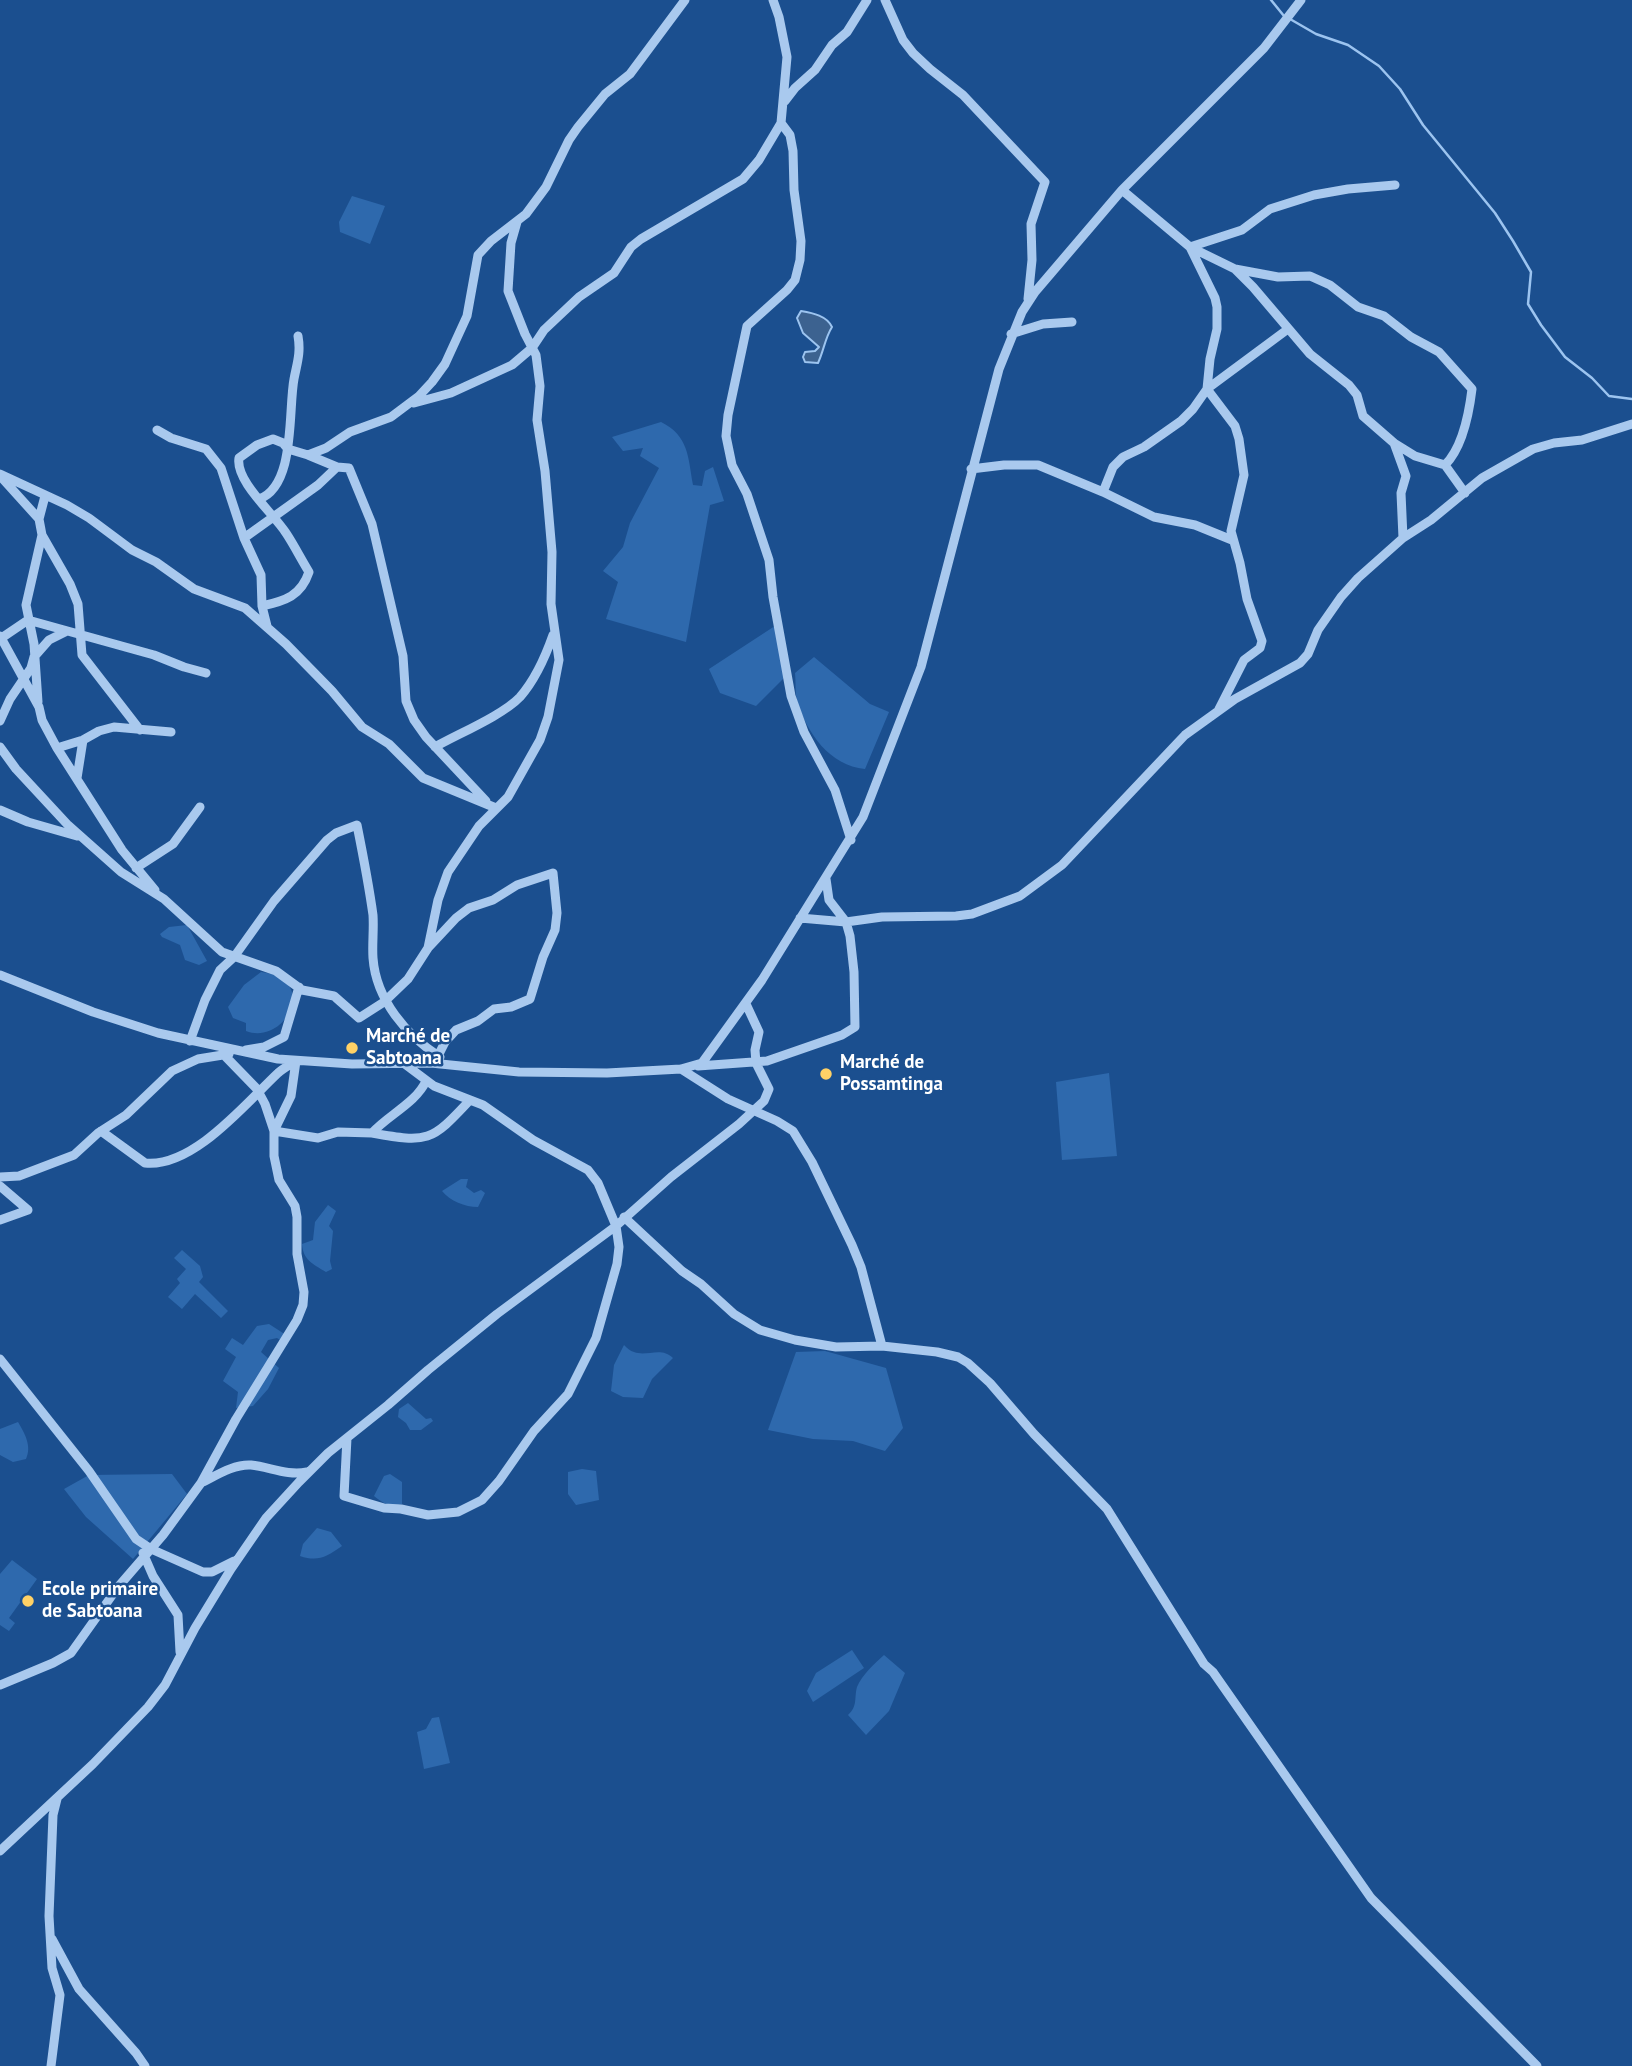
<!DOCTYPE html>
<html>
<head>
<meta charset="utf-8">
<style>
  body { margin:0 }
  canvas { display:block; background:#1b4f8f }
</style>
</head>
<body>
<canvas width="1632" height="2066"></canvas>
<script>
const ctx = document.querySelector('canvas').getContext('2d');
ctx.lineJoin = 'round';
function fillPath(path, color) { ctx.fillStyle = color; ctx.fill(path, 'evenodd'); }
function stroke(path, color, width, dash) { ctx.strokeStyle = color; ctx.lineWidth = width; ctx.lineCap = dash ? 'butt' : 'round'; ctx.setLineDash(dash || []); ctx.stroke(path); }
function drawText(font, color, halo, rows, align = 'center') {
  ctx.font = font + ' "PT Sans",sans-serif'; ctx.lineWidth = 5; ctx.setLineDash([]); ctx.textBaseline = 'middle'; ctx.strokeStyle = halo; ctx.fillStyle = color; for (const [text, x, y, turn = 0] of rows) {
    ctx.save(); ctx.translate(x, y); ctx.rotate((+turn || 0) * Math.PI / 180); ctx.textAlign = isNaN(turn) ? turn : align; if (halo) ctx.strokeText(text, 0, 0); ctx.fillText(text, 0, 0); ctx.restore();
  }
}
const green = new Path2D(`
  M 352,196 L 385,206 L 370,244 L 340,232 L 339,222 Z
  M 661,422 C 689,436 688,457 693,485 L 702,486 L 705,471 L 713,467 L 724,501 L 710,505 L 686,642 L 606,619 L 618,582 L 603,571 L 623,547 L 630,523 L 659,468 L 640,456 L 643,448 L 623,451 L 612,437 Z
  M 781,622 L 788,674 L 756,706 L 720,693 L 709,669 Z
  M 814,657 L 870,704 L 889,712 L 865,769 C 830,766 807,733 797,701 C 795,693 796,682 795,673 Z
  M 187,925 L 207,961 L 199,965 L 185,960 L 180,945 L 162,937 L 160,934 L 169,927 Z
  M 261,972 C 321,979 285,1046 246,1031 L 246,1023 L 233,1018 L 228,1007 L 244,985 Z
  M 1109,1073 L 1117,1156 L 1062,1160 L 1056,1082 Z
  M 461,1179 L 468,1179 L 466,1187 L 474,1193 L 481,1190 L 485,1193 L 478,1207 C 465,1207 450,1201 442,1191 Z
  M 328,1205 L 336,1211 L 329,1226 L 333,1231 L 330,1261 L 332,1269 L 326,1272 C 313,1264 303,1260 302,1244 L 313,1240 L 315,1222 Z
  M 182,1250 L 200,1266 L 203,1277 L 199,1282 L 228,1311 L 221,1318 L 195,1294 L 182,1309 L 168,1297 L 180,1283 L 177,1279 L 186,1269 L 174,1258 Z
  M 269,1324 L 286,1335 L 282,1341 L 277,1338 L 268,1340 L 261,1352 L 279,1368 L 268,1389 L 253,1406 L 236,1408 L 238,1392 L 223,1381 L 236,1357 L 225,1349 L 232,1338 L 243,1345 L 257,1326 Z
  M 624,1345 C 627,1348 630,1351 634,1352 C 647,1357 661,1346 673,1358 L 652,1379 L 643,1398 L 623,1397 L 611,1391 L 614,1365 Z
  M 825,1351 L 886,1368 L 903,1428 L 885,1451 L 853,1441 L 813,1439 L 768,1430 L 796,1352 Z
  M 408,1403 L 426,1419 L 431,1418 L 433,1421 L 421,1430 L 410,1430 L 406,1423 L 398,1417 L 399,1409 Z
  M 18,1422 C 25,1434 32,1446 26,1459 L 13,1462 L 0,1455 L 0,1429 Z
  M 582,1469 L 596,1471 L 599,1500 L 576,1505 L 568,1494 L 568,1472 Z
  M 172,1474 L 187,1494 L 133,1559 L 86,1517 L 64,1489 L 89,1475 Z
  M 390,1474 L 402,1482 L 402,1504 C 390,1508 383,1503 374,1496 L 384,1476 Z
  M 317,1528 L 331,1532 L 342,1546 C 326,1557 318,1562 300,1556 L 303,1544 Z
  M 12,1560 L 37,1579 L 9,1618 L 15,1623 L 9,1631 L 0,1625 L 0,1574 Z
  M 852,1650 L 864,1668 L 813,1702 L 807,1691 L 816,1673 Z
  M 884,1655 L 905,1673 L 889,1711 L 866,1735 L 848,1715 C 858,1706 854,1698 857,1687 C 862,1675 875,1663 884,1655 Z
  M 439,1717 L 450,1763 L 424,1769 L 417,1732 L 426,1729 L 432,1718 Z`);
const water = new Path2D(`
  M 801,311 C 813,313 827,316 832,327 C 825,338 824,350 818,363 L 805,362 L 803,357 L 805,352 L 815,351 L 819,347 L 803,333 L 797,318 Z`);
const stream = new Path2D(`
  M 1271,0 L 1284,16
  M 1290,19 L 1316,34 L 1348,45 L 1379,66 L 1400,89 L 1423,125 L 1495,213 L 1513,241 L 1531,272 L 1528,304 L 1541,325 L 1565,357 L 1592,378 L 1609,396 L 1632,399`);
const minor = new Path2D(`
  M 885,0 L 903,40 L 913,53 L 930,69 L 963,95 L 1045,182 L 1031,224 L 1032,260 L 1028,299
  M 785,101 L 795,88 L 815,70 L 832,45 L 847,32 L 867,0
  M 781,123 L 790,135 L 793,151 L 794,190 L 801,241 L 800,260 L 795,280 L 787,290 L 747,326 L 728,415 L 726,436 L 732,465 L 747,494 L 769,560 L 773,597 L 791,696 L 804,732 L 835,790 L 851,840
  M 1122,190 L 1190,247 L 1235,269 L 1278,277 L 1310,276 L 1330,285 L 1358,307 L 1384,316 L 1411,337 L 1439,352 L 1472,389 C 1469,414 1463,447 1445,465 L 1465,493
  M 1235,269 L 1253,287 L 1310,354 L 1349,385 L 1357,395 L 1363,416 L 1394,443 L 1406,476 L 1401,493 L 1403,538
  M 1011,334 L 1043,324 L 1072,322
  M 414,403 L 451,393 L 512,365 L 532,348 L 544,330 L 579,297 L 614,273 L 631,247 L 641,239 L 743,179 L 759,160 L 781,123 L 787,57 L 779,17 L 773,0
  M 157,430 L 171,438 L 206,449 L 221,468 L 244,538 L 261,575 L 262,606 L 267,626
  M 1394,443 L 1415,456 L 1445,465
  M 308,455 L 337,467 L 349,468 L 372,524 L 403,656 L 406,701 L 414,720 L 426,737 L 486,801
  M 971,469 L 1004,465 L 1038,465 L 1103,492 L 1154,517 L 1195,525 L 1232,540
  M 0,474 L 67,505 L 89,518 L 132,550 L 156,562 L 194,589 L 245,608 L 286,644 L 332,691 L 362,727 L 389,744 L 423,778 L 496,808
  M 1,477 L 39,519 L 42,535 L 70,584 L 78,604 L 82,655 L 140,730
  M 1103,492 L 1113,467 L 1123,457 L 1144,447 L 1181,421 L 1193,409 L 1207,389 L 1288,329
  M 259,499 C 296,486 288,410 294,379 C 297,363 301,353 298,336
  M 39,519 L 45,496
  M 244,538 L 318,485 L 337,467
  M 262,606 C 285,601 301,596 309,572 C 301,559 294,545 286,533 C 274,514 235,481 239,458 L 257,445 L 273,439 L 283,443 L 288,449 L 308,455 L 326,448 L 350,432 L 391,417 L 419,396 L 432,382 L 445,364 L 467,316 L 478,255 L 491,241 L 526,214 L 546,187 L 569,140 L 578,127 L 605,94 L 630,74 L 685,0
  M 0,636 L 39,707 L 42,720 L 57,748 L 122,850 L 155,890
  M 0,639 L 28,620 L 154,655 L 184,667 L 206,673
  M 38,702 L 34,644 L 26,605 L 42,535
  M 1219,709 L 1244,660 L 1260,648 L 1262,641 L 1247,599 L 1240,563 L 1231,531 L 1244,475 L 1239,439 L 1235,426 L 1207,389 L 1210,359 L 1217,329 L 1217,307 L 1215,298 L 1190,247 L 1242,230 L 1270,209 L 1314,195 L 1348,189 L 1395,185
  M 0,721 L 10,699 L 31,668 L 34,657 L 49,640 L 65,632
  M 0,747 L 16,769 L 67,824 L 121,872 L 164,899 L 222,952 L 276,971 L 302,990 L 334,996 L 359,1018 L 384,1002 L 408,979 L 428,948 L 456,918 L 469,908 L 493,900 L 517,885 L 553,873 L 557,913 L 555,930 L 543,957 L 530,999 L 511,1007 L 494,1009 L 478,1021 L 456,1030 L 445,1042 L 438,1056
  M 435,747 C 458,734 503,715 520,697 C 534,681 546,655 553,635
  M 57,748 L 83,740 L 99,731 L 114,727 L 171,732
  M 77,778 L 83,740
  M 0,810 L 28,822 L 77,836
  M 136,868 L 173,844 L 200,807
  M 800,918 L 846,922 L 882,917 L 956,916 L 972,914 L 1020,896 L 1062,865 L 1185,735 L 1235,699 L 1300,663 L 1308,654 L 1318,630 L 1341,597 L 1358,578 L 1403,538 L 1431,520 L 1482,478 L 1533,449 L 1554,443 L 1582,440 L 1632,424
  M 428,948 L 438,900 L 448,872 L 479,826 L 508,797 L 540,740 L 548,717 L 559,660 L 551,604 L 552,552 L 545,471 L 537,420 L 540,386 L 536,355 L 525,334 L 508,291 L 511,243 L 517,222
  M 0,975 L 93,1012 L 158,1033 L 278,1059 L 352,1064 L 431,1063 L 519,1072 L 607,1073 L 681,1069 L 702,1063 L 762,980 L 863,817 L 921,667 L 999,369 L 1022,312 L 1035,292 L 1122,190 L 1264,48 L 1301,0
  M 190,1041 L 205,1000 L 220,970 L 234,957 L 274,901 L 327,840 L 336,833 L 357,825 C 363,855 369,886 373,915 C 374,930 372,944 373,958 C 376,1000 407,1036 440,1057
  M 246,1050 L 264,1047 L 284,1037 L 299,987
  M 296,1061 L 291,1096 L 274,1131 L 318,1138 L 338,1132 L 372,1133 C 388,1115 416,1103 426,1081
  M 698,1066 L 767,1061 L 842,1035 L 855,1027 L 854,972 L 850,936 L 846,922 L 829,900 L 826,879
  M 681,1069 L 728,1099 L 777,1121 L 793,1131 L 812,1162 L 852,1245 L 861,1267 L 882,1346
  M 101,1131 L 145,1163 C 193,1168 245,1104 278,1073 C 283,1068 290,1065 296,1061
  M 372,1133 C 428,1143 431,1142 470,1100
  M 0,1177 L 19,1176 L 74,1155 L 98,1133 L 126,1115 L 172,1071 L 198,1059 L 229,1054
  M 0,1186 L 28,1210 L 0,1220
  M 624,1217 L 682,1271 L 701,1284 L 734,1314 L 760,1330 L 795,1340 L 836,1347 L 882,1346 L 937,1352 L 958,1357 L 968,1363 L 990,1383 L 1034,1434 L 1107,1509 L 1204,1664 L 1213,1672 L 1371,1898 L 1537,2066
  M 0,1359 L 89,1471 L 136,1539 L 151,1549 L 203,1572 L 212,1572 L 234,1561
  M 347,1438 L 344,1496 L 384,1508 L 401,1509 L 428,1515 L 458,1512 L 482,1500 L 499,1481 L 534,1431 L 568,1394 L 596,1338 L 617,1264 L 619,1247 L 616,1226 L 598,1183 L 588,1170 L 533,1140 L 483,1105 L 434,1086 L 402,1062
  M 203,1482 C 217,1475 234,1464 251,1465 C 270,1467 287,1476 307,1472
  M 143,1553 L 153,1576 L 178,1615 L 180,1652
  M 0,1685 L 53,1663 L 71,1653 L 118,1587 L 163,1535 L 201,1483 L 236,1419 L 297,1320 L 303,1305 L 304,1292 L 297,1254 L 297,1217 L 295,1206 L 279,1180 L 274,1156 L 274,1131 L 265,1104 L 257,1089 L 225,1056
  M 0,1851 L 93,1764 L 148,1707 L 165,1685 L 195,1628 L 231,1569 L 266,1518 L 299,1482 L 328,1453 L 388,1405 L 428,1370 L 497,1314 L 616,1226 L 671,1177 L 739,1124 L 764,1101 L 769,1089 L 756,1063 L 755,1050 L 759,1032 L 746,1004
  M 52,1939 L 79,1989 L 136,2053 L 145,2066
  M 51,2066 L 60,1995 L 52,1968 L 49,1916 L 53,1815 L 57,1799`);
const markers = [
  [352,1048,7,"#ffd166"],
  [826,1074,7,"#ffd166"],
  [28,1601,7,"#ffd166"]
];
const poiNames = [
  ["Marché de",366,1037],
  ["Sabtoana",366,1059],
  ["Marché de",840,1063],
  ["Possamtinga",840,1085],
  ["Ecole primaire",42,1590],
  ["de Sabtoana",42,1612]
];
fillPath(green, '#2e69ad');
fillPath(water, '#3c6290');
stroke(water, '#9cc4f0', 2);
stroke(stream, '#9cc4f0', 2.5);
stroke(minor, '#a9c9ee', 9);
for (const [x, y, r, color] of markers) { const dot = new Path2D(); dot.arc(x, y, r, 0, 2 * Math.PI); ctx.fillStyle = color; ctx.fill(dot); stroke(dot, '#1b4f8f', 2.5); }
drawText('bold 19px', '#fff', '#1b4f8f', poiNames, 'left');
</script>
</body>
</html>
